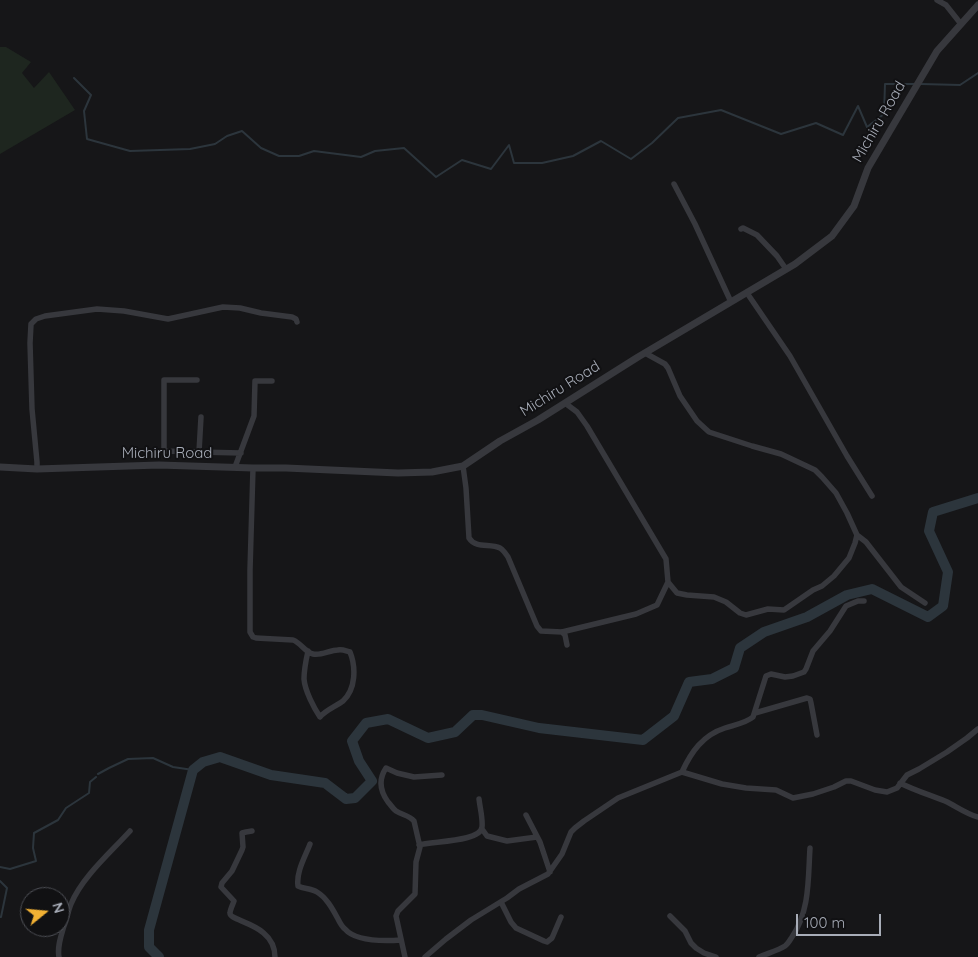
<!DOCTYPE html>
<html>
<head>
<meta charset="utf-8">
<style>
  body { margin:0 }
  #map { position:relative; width:978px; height:957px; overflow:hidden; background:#161618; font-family:Quicksand,sans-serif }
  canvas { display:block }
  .north { position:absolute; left:20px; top:887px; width:50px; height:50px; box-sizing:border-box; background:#111113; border:1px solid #4d4f55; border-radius:50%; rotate:73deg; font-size:14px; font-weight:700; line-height:20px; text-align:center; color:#a8adb8 }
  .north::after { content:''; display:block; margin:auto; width:18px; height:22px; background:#f2b134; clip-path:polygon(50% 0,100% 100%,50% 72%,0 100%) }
  .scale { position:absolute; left:796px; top:914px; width:85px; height:22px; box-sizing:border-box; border:2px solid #a8adb8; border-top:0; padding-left:6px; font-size:15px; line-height:18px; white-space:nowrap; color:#a8adb8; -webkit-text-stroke:4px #111113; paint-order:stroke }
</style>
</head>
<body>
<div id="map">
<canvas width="978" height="957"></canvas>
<div class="north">N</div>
<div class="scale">100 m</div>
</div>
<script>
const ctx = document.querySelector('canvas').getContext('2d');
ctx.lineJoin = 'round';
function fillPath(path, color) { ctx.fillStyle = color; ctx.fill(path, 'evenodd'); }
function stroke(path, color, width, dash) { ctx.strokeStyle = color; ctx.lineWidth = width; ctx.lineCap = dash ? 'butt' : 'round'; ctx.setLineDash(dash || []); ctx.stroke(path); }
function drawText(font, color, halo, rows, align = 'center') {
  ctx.font = font + ' Quicksand,sans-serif'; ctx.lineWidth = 4; ctx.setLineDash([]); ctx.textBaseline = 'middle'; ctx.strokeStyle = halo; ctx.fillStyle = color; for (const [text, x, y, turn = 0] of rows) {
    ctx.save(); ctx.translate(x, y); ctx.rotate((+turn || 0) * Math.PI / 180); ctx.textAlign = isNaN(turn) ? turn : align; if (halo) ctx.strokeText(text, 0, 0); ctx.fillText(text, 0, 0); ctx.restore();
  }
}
const green = new Path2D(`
  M 0,47 L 6,47 L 31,62 L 22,73 L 34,88 L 49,72 L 75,110 L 0,154 Z`);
const stream = new Path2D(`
  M 74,78 L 91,95 L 84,111 L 87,139 L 130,151 L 190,149 L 215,144 L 227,136 L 242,131 L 261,148 L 279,156 L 299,156 L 314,151 L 361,157 L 375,151 L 404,148 L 436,177 L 462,160 L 491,169 L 509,145 L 514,163 L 542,163 L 573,156 L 601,141 L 631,159 L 652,143 L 678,118 L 721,110 L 781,134 L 816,123 L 843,135 L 858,106 L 867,127 L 884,114 L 885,84 L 914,84
  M 921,84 L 960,85 L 978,73
  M 98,774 L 109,768 L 128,759 L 153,758 L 173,767 L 193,770
  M 0,867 L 10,869 L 36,861 L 33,848 L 34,833 L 58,820 L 66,808 L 89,793 L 90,782 L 96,777
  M 0,881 L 7,888 L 1,917 L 0,917`);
const river = new Path2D(`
  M 159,957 L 149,947 L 149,930 L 193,770 L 203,762 L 220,757 L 271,775 L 325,783 L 346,799 L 355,798 L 372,781 L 359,761 L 352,741 L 366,723 L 388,719 L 428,738 L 455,732 L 473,715 L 482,715 L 539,728 L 643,740 L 674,716 L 689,682 L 712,679 L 734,668 L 740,648 L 764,632 L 807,617 L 847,595 L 872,589 L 928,617 L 943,606 L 948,572 L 929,531 L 933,512 L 978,498`);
const minor = new Path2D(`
  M 937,0 L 946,5 L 961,24
  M 674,184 L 695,224 L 731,302
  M 741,229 L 743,228 L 757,235 L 777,256 L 786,269
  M 747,293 L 790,356 L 847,456 L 872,496
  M 645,353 L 665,364 L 668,368 L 680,396 L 697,421 L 709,432 L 752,446 L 781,454 L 815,470 L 822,477 L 836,493 L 847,513 L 857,535 L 866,542 L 901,587 L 925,603
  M 197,380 L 164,380 L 164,451 L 199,452 L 201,417
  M 565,403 L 577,412 L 587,426 L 666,559 L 668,582 L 677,593 L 687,595 L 714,597 L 726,602 L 740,613 L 746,615 L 768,609 L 784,610 L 813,590 L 822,586 L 834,576 L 849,558 L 855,543 L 857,535
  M 199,452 L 241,453
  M 463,466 L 466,488 L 469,538 C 476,549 490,543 500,548 C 503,550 506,554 508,557 L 537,626 L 541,631 L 562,632 L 636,614 L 657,605 L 668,582
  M 235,467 L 254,416 L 255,381 L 272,381
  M 253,468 L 250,570 L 250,632 L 253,637 L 256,638 L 293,640 C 301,643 305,652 313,654 C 321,656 330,650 338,650 C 342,649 346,651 350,652 C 356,667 356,689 343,701 C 335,707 326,710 320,717 C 314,708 305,691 304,679 C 304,670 306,660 308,651
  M 37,469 L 37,462 L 32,409 L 30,343 L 31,324 L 36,319 L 45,316 L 97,309 L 124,311 L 168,319 L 223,307 L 240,308 L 261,313 L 292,317 L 296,319 L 297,322
  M 562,632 L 565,635 L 567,645
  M 755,713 L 807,698 L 810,699 L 811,703 L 817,735
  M 682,772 C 691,752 703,735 725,728 C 734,725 746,723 753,717 L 766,676 L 771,674 L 785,677 L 793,676 L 804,672 L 806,669 L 813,651 L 830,631 L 846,606 L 858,601 L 864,601
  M 900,783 C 916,791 930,795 945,801 C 956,806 966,814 978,817
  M 526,815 L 540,842 L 550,872
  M 482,829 L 487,836 L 507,841 L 537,837
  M 252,831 L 246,832 L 242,833 L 243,847 L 242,850 L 232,871 L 222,883 L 221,887 L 234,901 C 233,904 230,910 230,913 C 229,922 275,923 275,957
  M 310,844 C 305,857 296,872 298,886 C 304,889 311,888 317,892 C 327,898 333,910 338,919 C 340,923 342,927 345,929 C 356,942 386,941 401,940
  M 419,845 C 431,841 481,842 482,827 C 483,819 480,808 479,799
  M 501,902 L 511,922 L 516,928 L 544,941 L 547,942 L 552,938 L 561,917
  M 670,916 L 685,931 L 691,943 L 696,948 L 704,953 L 716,957
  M 59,957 C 57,947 61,936 64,926 C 67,919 68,911 71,904 C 82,877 111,852 130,831
  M 405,957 L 396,916 L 398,911 L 415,894 L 416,862 L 420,847 L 414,821 C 409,815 402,815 396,811 C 393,809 391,805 388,802 C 380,791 378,780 386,768 L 397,773 L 414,777 L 442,775
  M 425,957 L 446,939 L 471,920 L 507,898 L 519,889 L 548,874 L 562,854 L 571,832 L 575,828 L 584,821 L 618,798 L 682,772 L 722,784 L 746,788 L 776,790 L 793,798 L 813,794 L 834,787 L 846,781 L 851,781 L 875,790 L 887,792 L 897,788 L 907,775 L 919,769 L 947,752 L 967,738 L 978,729
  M 759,957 C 768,953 777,951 785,946 C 788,944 790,940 792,937 C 810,910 808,879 810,848`);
const tertiary = new Path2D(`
  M 0,467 L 37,469 L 159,465 L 253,468 L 286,468 L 398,473 L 432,472 L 463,466 L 500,441 L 538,420 L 638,357 L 795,264 L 832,236 L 854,206 L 868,168 L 937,51 L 978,5`);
const streetNames = [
  ["Michiru Road",879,122,-60],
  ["Michiru Road",560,389,-32],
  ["Michiru Road",167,453]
];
fillPath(green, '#1e261f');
stroke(stream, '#2c353c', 2);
stroke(river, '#2c353c', 10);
stroke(minor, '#37383d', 5.5);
stroke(tertiary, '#37383d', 7);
drawText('15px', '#a8adb8', '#111113', streetNames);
</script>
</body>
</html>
